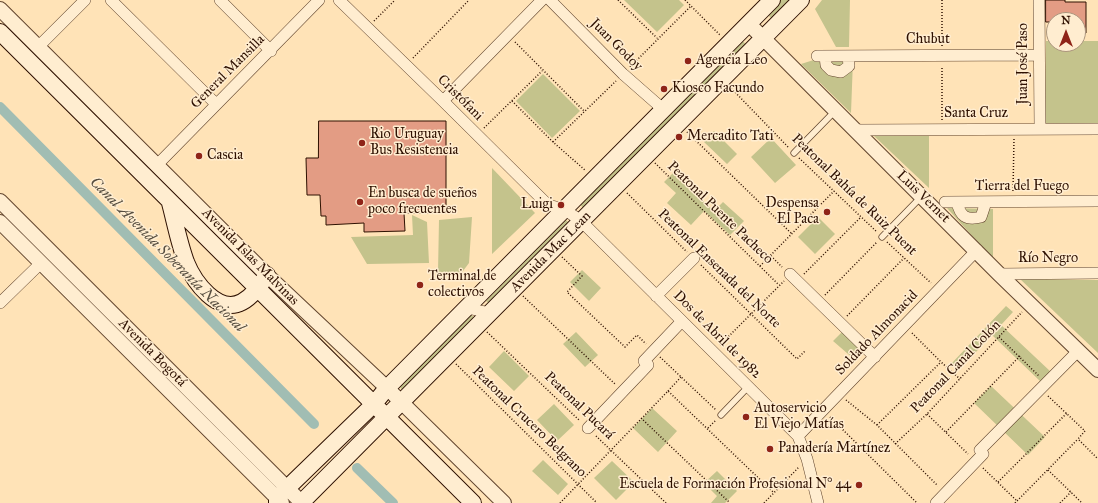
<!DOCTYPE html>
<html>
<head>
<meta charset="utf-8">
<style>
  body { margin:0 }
  #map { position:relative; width:1098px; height:503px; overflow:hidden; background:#ffe3b7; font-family:"IM FELL Great Primer",serif }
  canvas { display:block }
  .north { position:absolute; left:1046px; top:12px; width:40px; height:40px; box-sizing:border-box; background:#ffedd0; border:1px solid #ab957d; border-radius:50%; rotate:0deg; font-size:11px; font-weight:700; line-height:16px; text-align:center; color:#2e1000 }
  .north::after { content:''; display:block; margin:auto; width:14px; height:18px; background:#8f2418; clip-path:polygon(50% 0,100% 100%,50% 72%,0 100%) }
</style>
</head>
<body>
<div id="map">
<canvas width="1098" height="503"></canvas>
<div class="north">N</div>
</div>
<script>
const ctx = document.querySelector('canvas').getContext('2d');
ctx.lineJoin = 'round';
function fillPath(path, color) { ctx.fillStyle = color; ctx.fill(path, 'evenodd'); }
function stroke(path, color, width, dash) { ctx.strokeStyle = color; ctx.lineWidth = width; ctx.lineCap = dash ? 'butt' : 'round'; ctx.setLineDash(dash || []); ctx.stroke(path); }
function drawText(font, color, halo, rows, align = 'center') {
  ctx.font = font + ' "IM FELL Great Primer",serif'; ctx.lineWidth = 3; ctx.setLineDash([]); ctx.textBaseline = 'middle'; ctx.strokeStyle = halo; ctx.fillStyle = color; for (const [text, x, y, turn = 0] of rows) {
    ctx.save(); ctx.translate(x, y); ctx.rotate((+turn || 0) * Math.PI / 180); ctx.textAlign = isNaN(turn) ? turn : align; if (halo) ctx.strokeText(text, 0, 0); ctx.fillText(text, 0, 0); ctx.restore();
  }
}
const green = new Path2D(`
  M 624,0 L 679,0 L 684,5 L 657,32 Z
  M 781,0 L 790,0 L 772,19 L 767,14 Z
  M 822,0 L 850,0 L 849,47 L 836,47 L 815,9 Z
  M 740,39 L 747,45 L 583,208 L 579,203 Z
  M 1046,41 L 1054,41 L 1054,44 L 1078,44 L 1078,41 L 1098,41 L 1098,124 L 1045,123 Z
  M 820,58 L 853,60 L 851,113 L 801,64 Z
  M 543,74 L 580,111 L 552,138 L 516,101 Z
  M 714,131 L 737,154 L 727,164 L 704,142 Z
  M 874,136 L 929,136 L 929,188 Z
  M 771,138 L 796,165 L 775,183 L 751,157 Z
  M 492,168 L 535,213 L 492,254 Z
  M 673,173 L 714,211 L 723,202 L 744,221 L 730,235 L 704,211 L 691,225 L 667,203 L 676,193 L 664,182 Z
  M 947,208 L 993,209 L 993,259 Z
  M 412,215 L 427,222 L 429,263 L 367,264 L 351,237 L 413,235 Z
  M 472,217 L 469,263 L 457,279 L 446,272 L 438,272 L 439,220 Z
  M 818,217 L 835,234 L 815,254 L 798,237 Z
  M 566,220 L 570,224 L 491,305 L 486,301 Z
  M 582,270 L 601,288 L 589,301 L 570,282 Z
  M 1020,279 L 1098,280 L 1098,353 Z
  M 1006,306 L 1013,312 L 1001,325 L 1051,372 L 1041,382 L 992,335 L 958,371 L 951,364 Z
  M 469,313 L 475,318 L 402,390 L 398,384 Z
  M 844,330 L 865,349 L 855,360 L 833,341 Z
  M 576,332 L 598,355 L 585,367 L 563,344 Z
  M 504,351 L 529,376 L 514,391 L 489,367 Z
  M 991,386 L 1045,437 L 1028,455 L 974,403 Z
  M 554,404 L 574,425 L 557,441 L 537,420 Z
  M 652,408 L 677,431 L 658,452 L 633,428 Z
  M 543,460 L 568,484 L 558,495 L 532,471 Z
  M 612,461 L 634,482 L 616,500 L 594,478 Z
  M 717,471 L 737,491 L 725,503 L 711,503 L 717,496 L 704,483 Z`);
const canal = new Path2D(`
  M 0,107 L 314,424
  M 357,468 L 393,503`);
const building = new Path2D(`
  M 1046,0 L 1065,0 L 1065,2 L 1086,2 L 1086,33 L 1078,33 L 1078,20 L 1054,20 L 1054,22 L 1046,22 Z
  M 319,121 L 446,121 L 446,213 L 404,213 L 405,231 L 364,232 L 364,223 L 326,225 L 326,216 L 321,216 L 320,195 L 307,195 L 306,158 L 318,158 Z`);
const path = new Path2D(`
  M 618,0 L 657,38
  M 685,0 L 720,35
  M 942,0 L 942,46
  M 374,21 L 395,0
  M 515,42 L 584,111
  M 413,58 L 469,0
  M 630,67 L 691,6
  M 731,88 L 789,148
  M 512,101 L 553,142 L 586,171
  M 942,120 L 942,66
  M 484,128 L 542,71
  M 687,132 L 792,234
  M 553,142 L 616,81
  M 799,158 L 877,232
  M 655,163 L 779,285
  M 1013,191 L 1014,139
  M 627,193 L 687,252
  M 887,242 L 931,283
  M 771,256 L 782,267
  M 562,257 L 582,276 L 567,292 L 625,347 L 637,335 L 646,344
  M 701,265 L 797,359 L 805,351
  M 760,266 L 834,191
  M 804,274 L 861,217
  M 825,295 L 877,242
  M 523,296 L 616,385
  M 847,316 L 904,258
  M 487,332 L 580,421
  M 912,333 L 941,362 L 960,379
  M 999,337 L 1039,376
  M 720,345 L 784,281
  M 660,357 L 716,410
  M 456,364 L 597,503
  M 668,391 L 681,377
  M 1048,396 L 1085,431 L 1078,439 L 1098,459
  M 846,400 L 877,425 L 938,486
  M 927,414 L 968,454
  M 830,417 L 917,503
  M 641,418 L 729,502 L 728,503
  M 877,425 L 941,362
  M 708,428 L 716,420
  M 946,432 L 1020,356
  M 596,436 L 666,503
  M 895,444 L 927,414 L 1022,312
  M 983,468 L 1017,501
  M 1048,470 L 1082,503
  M 998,482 L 1067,413
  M 560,503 L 668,391 L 774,493
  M 764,503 L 799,467
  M 1015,503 L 1078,439
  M 1060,503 L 1071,492`);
const service = new Path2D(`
  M 794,153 L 835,111
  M 882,237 L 921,197
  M 721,415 L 748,387`);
const minor = new Path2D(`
  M 111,0 L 216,104
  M 220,0 L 271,51
  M 339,0 L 443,101 L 548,205 L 564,209 L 581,221 L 798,436 L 807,459 L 818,503
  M 550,0 L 623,74 L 664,110
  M 1039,0 L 1040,129
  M 38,47 L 85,0
  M 817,56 L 1039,55
  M 825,56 L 826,65 L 831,70 L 841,72 L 849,66 L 848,56
  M 443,101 L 542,0
  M 854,130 L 1098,129
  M 157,165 L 319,0
  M 945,202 L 1098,201
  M 957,202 C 960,216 966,221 981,217 L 986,202
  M 790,274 L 875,357
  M 999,274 L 1098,273
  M 656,296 L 694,258
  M 0,303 L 41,263
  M 467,308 L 490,313
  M 588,428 L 648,365 L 644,361 L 682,321
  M 798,436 L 977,250
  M 936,503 L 983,454 L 980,450 L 1078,351`);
const tertiary = new Path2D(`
  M 0,9 L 267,275 L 387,388 L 504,503
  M 749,24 L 999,274 L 1098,370
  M 0,201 L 301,502
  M 0,222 L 282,503`);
const secondary = new Path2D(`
  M 0,32 L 473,503
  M 170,203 C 175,222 179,243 186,262 C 194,282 218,315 242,302 C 253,296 260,285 267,275
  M 277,503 L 277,498 L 373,405 L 387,388 L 772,0
  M 301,503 L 801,0`);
const markers = [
  [688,61,4,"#8f2418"],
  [664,89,4,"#8f2418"],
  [679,137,4,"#8f2418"],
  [362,143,4,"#8f2418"],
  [199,156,4,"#8f2418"],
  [360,202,4,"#8f2418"],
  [561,205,4,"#8f2418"],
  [827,212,4,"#8f2418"],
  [420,285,4,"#8f2418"],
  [746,417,4,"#8f2418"],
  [770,449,4,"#8f2418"],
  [859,485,4,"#8f2418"]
];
const streetNames = [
  ["Chubut",928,40],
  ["Juan Godoy",616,45,45],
  ["Juan José Paso",1024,64,-90],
  ["General Mansilla",228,72,-45],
  ["Cristófani",460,98,45],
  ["Santa Cruz",976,114],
  ["Tierra del Fuego",1022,187],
  ["Peatonal Bahía de Ruiz Puent",854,195,44],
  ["Luis Vernet",923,197,44],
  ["Peatonal Puente Pacheco",720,213,44],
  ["Avenida Mac Lean",551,252,-45],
  ["Avenida Islas Malvinas",250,257,45],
  ["Río Negro",1048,259],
  ["Peatonal Ensenada del Norte",719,269,44],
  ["Soldado Almonacid",877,333,-46],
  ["Dos de Abril de 1982",717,335,45],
  ["Avenida Bogotá",152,353,45],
  ["Peatonal Canal Colón",956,367,-46],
  ["Peatonal Pucará",579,406,44],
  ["Peatonal Crucero Belgrano",529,422,44]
];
const poiNames = [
  ["Agencia Leo",696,61],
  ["Kiosco Facundo",672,89],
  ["Rio Uruguay",370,135],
  ["Bus Resistencia",370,151],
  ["Mercadito Tati",687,137],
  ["Cascia",207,156],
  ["En busca de sueños",368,194],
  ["poco frecuentes",368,210],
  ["Despensa",819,204,"right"],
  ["El Paca",819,220,"right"],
  ["Luigi",553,205,"right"],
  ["Terminal de",428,277],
  ["colectivos",428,293],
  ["Autoservicio",754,409],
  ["El Viejo Matías",754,425],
  ["Panadería Martínez",778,449],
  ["Escuela de Formación Profesional N° 44",851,485,"right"]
];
const waterNames = [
  ["Canal Avenida Soberanía Nacional",167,255,45]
];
fillPath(green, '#c4c38c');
stroke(canal, '#a1bdb3', 10);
fillPath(building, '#e39c84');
stroke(building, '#2e1000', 1);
stroke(service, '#62452e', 7);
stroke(minor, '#62452e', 12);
stroke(tertiary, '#62452e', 16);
stroke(secondary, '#2e1000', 18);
stroke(path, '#2e1000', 1.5, [1, 2]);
stroke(service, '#ffedd0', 5.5);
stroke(minor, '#ffedd0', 11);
stroke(tertiary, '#ffedd0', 14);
stroke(secondary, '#ffedd0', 16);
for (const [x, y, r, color] of markers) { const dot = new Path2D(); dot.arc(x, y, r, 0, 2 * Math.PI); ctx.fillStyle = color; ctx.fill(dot); stroke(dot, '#ffedd0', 1.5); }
drawText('14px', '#2e1000', '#ffedd0', streetNames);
drawText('14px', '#2e1000', '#ffedd0', poiNames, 'left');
drawText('italic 15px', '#564d3f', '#ffedd0', waterNames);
</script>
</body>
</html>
